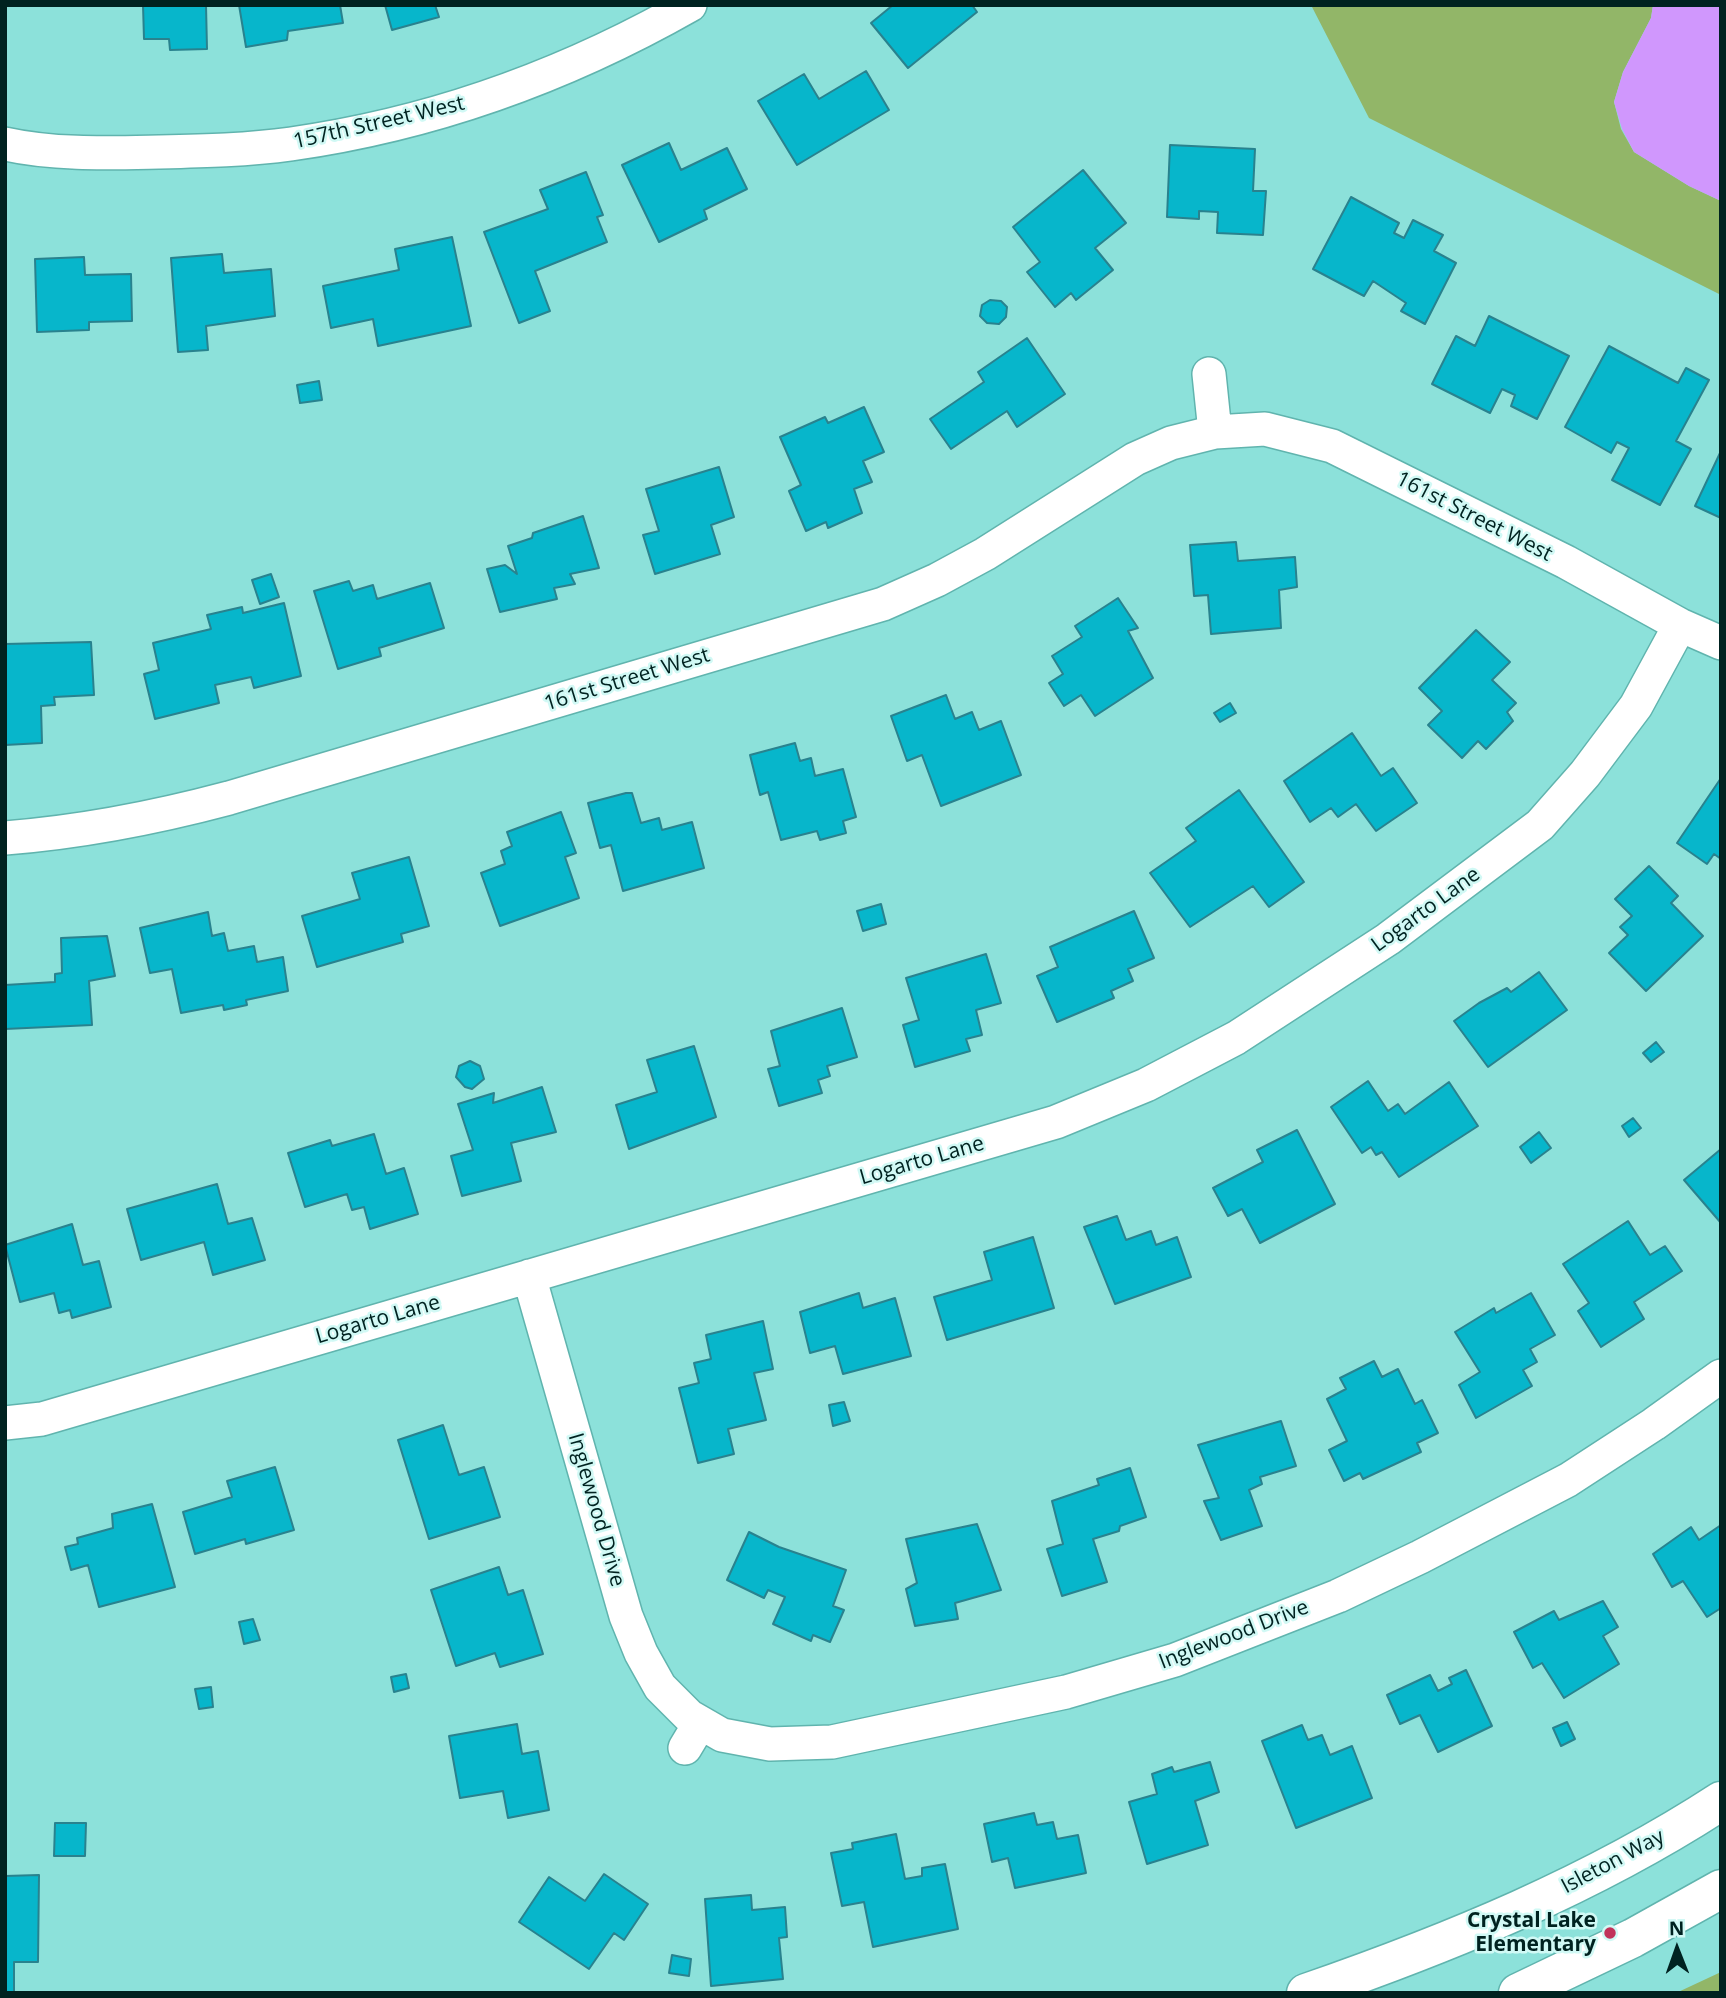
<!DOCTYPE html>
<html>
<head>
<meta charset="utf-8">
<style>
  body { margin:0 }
  #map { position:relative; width:1726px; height:1998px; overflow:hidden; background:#8ce1da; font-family:"Open Sans",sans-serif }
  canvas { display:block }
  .frame { position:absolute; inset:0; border:7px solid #002220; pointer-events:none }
  .north { position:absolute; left:1642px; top:1914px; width:70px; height:70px; -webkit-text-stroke:5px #d1f9f5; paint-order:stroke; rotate:359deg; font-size:19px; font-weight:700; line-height:28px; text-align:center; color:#002220 }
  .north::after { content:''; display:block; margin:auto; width:24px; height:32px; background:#002220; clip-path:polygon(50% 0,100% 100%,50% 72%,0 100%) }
</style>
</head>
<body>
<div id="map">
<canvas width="1726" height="1998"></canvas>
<div class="frame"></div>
<div class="north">N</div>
</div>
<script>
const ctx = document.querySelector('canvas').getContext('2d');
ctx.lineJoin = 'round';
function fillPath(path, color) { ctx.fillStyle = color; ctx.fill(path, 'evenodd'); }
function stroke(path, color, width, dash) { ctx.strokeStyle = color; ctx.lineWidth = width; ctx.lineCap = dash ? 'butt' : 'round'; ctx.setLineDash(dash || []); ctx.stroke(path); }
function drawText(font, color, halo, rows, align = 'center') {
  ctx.font = font + ' "Open Sans",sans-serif'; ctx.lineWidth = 5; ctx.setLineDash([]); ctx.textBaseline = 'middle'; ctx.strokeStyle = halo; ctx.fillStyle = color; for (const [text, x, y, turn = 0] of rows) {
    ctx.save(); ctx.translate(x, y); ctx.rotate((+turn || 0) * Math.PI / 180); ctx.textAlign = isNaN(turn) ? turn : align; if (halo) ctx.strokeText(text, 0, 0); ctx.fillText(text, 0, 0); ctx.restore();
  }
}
const green = new Path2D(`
  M 1311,5 L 1653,5 L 1651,18 L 1623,72 L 1614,102 L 1621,129 L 1634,152 L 1689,186 L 1721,201 L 1721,295 L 1369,118 Z
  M 1721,1972 L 1721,1993 L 1676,1993 Z`);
const water = new Path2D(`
  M 1653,5 L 1721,5 L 1721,201 L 1689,186 L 1634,152 L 1622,129 L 1614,102 L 1623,72 L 1651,18 Z`);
const building = new Path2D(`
  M 143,5 L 206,5 L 207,49 L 170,50 L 169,39 L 144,39 Z
  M 239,5 L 340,5 L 343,23 L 288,31 L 287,40 L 246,47 Z
  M 385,5 L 435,5 L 439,17 L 392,30 Z
  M 893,5 L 972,5 L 977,12 L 908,68 L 871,23 Z
  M 866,71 L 889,110 L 797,165 L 758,101 L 804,74 L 819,99 Z
  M 669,143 L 681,170 L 727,148 L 747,189 L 704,210 L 707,219 L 659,242 L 622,165 Z
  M 1170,145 L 1255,149 L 1253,191 L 1266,191 L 1263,235 L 1217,233 L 1218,212 L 1199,211 L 1199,219 L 1167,217 Z
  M 1083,170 L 1126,223 L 1095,248 L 1113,270 L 1076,300 L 1071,293 L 1055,307 L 1027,272 L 1040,262 L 1013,227 Z
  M 586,172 L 603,215 L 597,217 L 607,242 L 535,271 L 550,311 L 519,323 L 484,232 L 548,209 L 540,190 Z
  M 1351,197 L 1399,223 L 1394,233 L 1404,238 L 1413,220 L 1443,235 L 1434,251 L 1456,263 L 1425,324 L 1401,311 L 1406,303 L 1373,281 L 1364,296 L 1313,269 Z
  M 452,237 L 471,326 L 378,346 L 373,319 L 331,328 L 323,286 L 399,270 L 395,249 Z
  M 222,254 L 224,273 L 271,269 L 275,316 L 206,326 L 208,350 L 178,352 L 171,258 Z
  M 84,257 L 85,275 L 131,274 L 132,321 L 89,322 L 89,330 L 37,332 L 35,259 Z
  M 990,300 L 1001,301 L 1007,307 L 1006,317 L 999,324 L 987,323 L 980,316 L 982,305 Z
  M 1489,316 L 1569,356 L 1537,419 L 1511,406 L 1515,395 L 1502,389 L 1490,413 L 1432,384 L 1456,336 L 1475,346 Z
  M 1027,338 L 1065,394 L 1017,427 L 1007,411 L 951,449 L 930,419 L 984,382 L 978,372 Z
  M 1609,346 L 1678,383 L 1686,368 L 1709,380 L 1676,441 L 1691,449 L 1660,505 L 1612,480 L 1629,448 L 1617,442 L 1611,453 L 1565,427 Z
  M 319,381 L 322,400 L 300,403 L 297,385 Z
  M 864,407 L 884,452 L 863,461 L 872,482 L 854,489 L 862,513 L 828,528 L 826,522 L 806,531 L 789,491 L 801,485 L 780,437 L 825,417 L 828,423 Z
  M 1720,453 L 1721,453 L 1721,518 L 1695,506 Z
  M 719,467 L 734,517 L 711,525 L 720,554 L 655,574 L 643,535 L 659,531 L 646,489 Z
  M 583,516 L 599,568 L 570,574 L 575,584 L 554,588 L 557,599 L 500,612 L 487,569 L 505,565 L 517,574 L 508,546 L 532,538 L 533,533 Z
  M 1236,542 L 1238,561 L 1295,557 L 1297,587 L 1279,590 L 1281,628 L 1211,634 L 1208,595 L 1194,596 L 1190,545 Z
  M 271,574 L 279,597 L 260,604 L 252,580 Z
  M 349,581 L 353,591 L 373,585 L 377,599 L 430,583 L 444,628 L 379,648 L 381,656 L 338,669 L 314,591 Z
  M 1118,598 L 1138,628 L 1128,631 L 1153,678 L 1095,716 L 1081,695 L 1064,706 L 1049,683 L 1063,674 L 1052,656 L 1082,637 L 1075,626 Z
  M 284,603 L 301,676 L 254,688 L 251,677 L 215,685 L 219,703 L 155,719 L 144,674 L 159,670 L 153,643 L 211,629 L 207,615 L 242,607 L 243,613 Z
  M 1476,630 L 1510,662 L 1492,680 L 1516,703 L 1507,712 L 1513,721 L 1486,749 L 1478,741 L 1462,758 L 1428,725 L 1442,711 L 1419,688 Z
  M 91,642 L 94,695 L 54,697 L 55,705 L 41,706 L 42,743 L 5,745 L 5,644 Z
  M 946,695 L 955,719 L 972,712 L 979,730 L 1001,721 L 1021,775 L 941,806 L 922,755 L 907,761 L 891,716 Z
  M 1230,703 L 1236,713 L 1220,722 L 1214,713 Z
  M 1352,733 L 1381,776 L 1393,768 L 1417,803 L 1376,831 L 1356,804 L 1338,817 L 1331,808 L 1310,822 L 1284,781 Z
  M 795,743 L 800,761 L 811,758 L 815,776 L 843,769 L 856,817 L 843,821 L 846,833 L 820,840 L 817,831 L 781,840 L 768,792 L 760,795 L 750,755 Z
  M 1721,778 L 1721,859 L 1714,854 L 1707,864 L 1677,843 Z
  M 1239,790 L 1304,882 L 1269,907 L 1253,886 L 1190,927 L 1150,873 L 1196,841 L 1186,828 Z
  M 626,793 L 632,793 L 641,823 L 659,818 L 662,830 L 692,822 L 704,868 L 623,891 L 611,845 L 600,848 L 588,803 Z
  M 561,812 L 576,853 L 565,857 L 579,898 L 500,926 L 481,873 L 505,864 L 501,851 L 512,846 L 507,832 Z
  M 409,857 L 429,926 L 401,934 L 403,942 L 317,967 L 302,916 L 360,899 L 352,873 Z
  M 1649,866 L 1678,896 L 1671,903 L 1703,936 L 1646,991 L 1609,953 L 1628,935 L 1620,927 L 1632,916 L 1615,899 Z
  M 881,904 L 886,924 L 863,931 L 857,911 Z
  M 1134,911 L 1154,958 L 1128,969 L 1133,981 L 1111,991 L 1114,998 L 1057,1022 L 1037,976 L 1058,967 L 1050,947 Z
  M 208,912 L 212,936 L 224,933 L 228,951 L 254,946 L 257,962 L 283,957 L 288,991 L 246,1000 L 247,1005 L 224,1010 L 223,1005 L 181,1013 L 172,969 L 150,973 L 140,928 Z
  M 107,936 L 115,976 L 89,981 L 92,1025 L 5,1029 L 5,985 L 55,982 L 55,974 L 62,973 L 61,938 Z
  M 986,954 L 1001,1003 L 976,1010 L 982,1035 L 966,1039 L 970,1051 L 915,1067 L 903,1025 L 919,1020 L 906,978 Z
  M 1539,972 L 1567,1010 L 1488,1067 L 1454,1021 L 1479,1003 L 1507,988 L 1511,992 Z
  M 842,1008 L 857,1057 L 827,1066 L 830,1076 L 818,1080 L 822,1093 L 779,1106 L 768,1069 L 780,1066 L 771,1031 Z
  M 1656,1042 L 1664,1052 L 1651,1062 L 1643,1053 Z
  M 694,1046 L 716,1117 L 629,1149 L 616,1105 L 657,1092 L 647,1060 Z
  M 470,1061 L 480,1066 L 484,1079 L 472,1089 L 465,1087 L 456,1077 L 459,1066 Z
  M 1368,1081 L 1388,1111 L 1398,1104 L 1405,1114 L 1449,1082 L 1478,1126 L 1399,1177 L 1382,1152 L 1376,1155 L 1371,1147 L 1362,1153 L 1331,1107 Z
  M 542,1087 L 556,1132 L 511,1143 L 521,1181 L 462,1196 L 451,1156 L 473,1150 L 458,1104 L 494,1093 L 493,1103 Z
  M 1633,1118 L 1641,1128 L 1629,1137 L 1622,1126 Z
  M 1297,1130 L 1335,1204 L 1260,1243 L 1242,1209 L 1228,1216 L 1213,1188 L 1263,1162 L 1257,1150 Z
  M 1539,1132 L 1551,1148 L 1531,1163 L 1520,1147 Z
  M 374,1134 L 386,1174 L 404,1168 L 418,1214 L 370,1229 L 364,1207 L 352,1210 L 347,1194 L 305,1207 L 288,1153 L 330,1140 L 332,1146 Z
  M 1721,1149 L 1721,1223 L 1684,1180 Z
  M 217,1184 L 228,1224 L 252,1218 L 265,1260 L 213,1275 L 204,1242 L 141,1260 L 127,1209 Z
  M 1117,1216 L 1126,1240 L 1151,1231 L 1156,1245 L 1177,1237 L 1191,1277 L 1115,1304 L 1084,1227 Z
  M 1628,1221 L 1650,1255 L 1665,1246 L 1682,1271 L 1634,1302 L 1644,1319 L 1601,1347 L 1578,1311 L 1589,1303 L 1563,1264 Z
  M 72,1224 L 83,1265 L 99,1261 L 111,1307 L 72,1318 L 70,1310 L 59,1313 L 54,1293 L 20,1302 L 5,1245 Z
  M 1033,1237 L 1054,1308 L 947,1340 L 934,1297 L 992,1280 L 984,1252 Z
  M 859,1293 L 863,1308 L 895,1298 L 911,1356 L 843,1374 L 835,1346 L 810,1353 L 800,1312 Z
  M 1531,1293 L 1555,1335 L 1530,1349 L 1537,1362 L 1523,1370 L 1532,1386 L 1476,1418 L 1459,1385 L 1480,1372 L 1455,1332 L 1494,1308 L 1496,1313 Z
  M 763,1321 L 773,1369 L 754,1373 L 766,1420 L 728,1429 L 734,1454 L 698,1463 L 679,1388 L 699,1383 L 694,1363 L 711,1359 L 706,1335 Z
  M 1374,1361 L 1382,1377 L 1398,1369 L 1415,1404 L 1422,1400 L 1438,1433 L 1417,1443 L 1421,1452 L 1363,1479 L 1360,1473 L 1344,1481 L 1329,1450 L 1347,1441 L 1327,1399 L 1346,1389 L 1340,1378 Z
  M 844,1402 L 850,1421 L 833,1426 L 829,1405 Z
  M 1281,1421 L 1296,1466 L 1260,1477 L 1262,1484 L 1249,1490 L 1262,1526 L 1221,1540 L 1204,1501 L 1219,1498 L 1198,1445 Z
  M 443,1425 L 459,1475 L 484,1467 L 500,1517 L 429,1539 L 398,1440 Z
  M 275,1467 L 294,1530 L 246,1544 L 245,1539 L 195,1554 L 183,1512 L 232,1497 L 227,1481 Z
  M 1130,1468 L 1146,1517 L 1120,1526 L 1119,1531 L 1093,1539 L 1107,1582 L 1062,1596 L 1047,1549 L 1063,1544 L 1052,1501 L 1099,1485 L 1097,1479 Z
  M 152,1504 L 175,1587 L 99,1607 L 88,1565 L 71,1570 L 65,1547 L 78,1544 L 77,1538 L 113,1528 L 112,1514 Z
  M 977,1524 L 1001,1590 L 955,1603 L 958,1619 L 915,1626 L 906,1589 L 917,1583 L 906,1539 Z
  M 1721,1525 L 1721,1608 L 1707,1617 L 1683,1581 L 1672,1587 L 1653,1554 L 1691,1527 L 1699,1540 Z
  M 749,1532 L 779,1547 L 846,1570 L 833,1606 L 844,1610 L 830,1642 L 813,1635 L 811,1641 L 773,1624 L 785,1597 L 768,1590 L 764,1598 L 727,1580 Z
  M 499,1567 L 508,1595 L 523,1590 L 543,1654 L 500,1667 L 495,1653 L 456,1666 L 431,1590 Z
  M 1603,1601 L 1618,1627 L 1603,1636 L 1619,1664 L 1564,1698 L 1542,1663 L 1533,1668 L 1514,1632 L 1554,1611 L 1559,1620 Z
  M 253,1619 L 260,1640 L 244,1644 L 239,1622 Z
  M 1466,1670 L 1492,1726 L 1438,1752 L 1420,1715 L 1400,1724 L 1387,1695 L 1430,1675 L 1438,1691 L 1452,1684 L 1449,1678 Z
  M 406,1674 L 409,1688 L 394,1692 L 391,1677 Z
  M 211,1687 L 213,1707 L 199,1709 L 195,1689 Z
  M 1567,1722 L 1575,1739 L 1561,1746 L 1553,1728 Z
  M 517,1724 L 522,1754 L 538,1751 L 549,1810 L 508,1818 L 503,1791 L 460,1798 L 449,1736 Z
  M 1302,1725 L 1308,1740 L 1322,1735 L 1330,1755 L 1352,1746 L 1372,1798 L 1296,1828 L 1262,1741 Z
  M 1210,1762 L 1219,1792 L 1195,1801 L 1208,1845 L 1147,1864 L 1129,1802 L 1157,1794 L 1152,1774 L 1172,1767 L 1174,1772 Z
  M 1034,1813 L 1037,1825 L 1053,1822 L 1057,1839 L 1078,1835 L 1086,1873 L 1015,1888 L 1008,1858 L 992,1862 L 984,1824 Z
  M 55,1823 L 86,1823 L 85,1856 L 54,1856 Z
  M 896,1834 L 905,1879 L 922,1876 L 922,1868 L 945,1864 L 958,1929 L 873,1947 L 864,1902 L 842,1906 L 831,1853 L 853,1849 L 852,1843 Z
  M 604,1874 L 648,1904 L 624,1940 L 614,1933 L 589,1969 L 519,1922 L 549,1877 L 585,1901 Z
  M 39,1875 L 38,1962 L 14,1962 L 14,1993 L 5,1993 L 5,1876 Z
  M 751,1895 L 752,1910 L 785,1907 L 787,1937 L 779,1938 L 783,1979 L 711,1986 L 705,1899 Z
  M 672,1955 L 691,1959 L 689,1976 L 669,1973 Z`);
const street = new Path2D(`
  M 5,144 C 55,155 109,153 159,152 C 203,151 248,150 291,144 C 432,124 567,75 690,5
  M 1209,374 L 1215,432
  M 5,838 C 82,832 154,818 229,798 L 883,604 L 937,580 L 985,554 L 1135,459 L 1171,443 L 1215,432 L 1265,429 L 1332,446 L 1566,562 L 1680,625 L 1721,643
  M 529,1276 L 626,1616 L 641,1653 L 660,1687 L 689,1716 L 722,1735 L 770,1744 L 832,1742 L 1066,1692 L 1175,1660 L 1338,1596 L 1420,1557 L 1568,1480 L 1654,1424 L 1721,1376
  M 5,1423 L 42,1419 L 1056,1122 L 1146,1085 L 1236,1038 L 1388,939 L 1540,825 L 1585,774 L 1636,706 L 1680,625
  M 685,1748 L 700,1723`);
const secondary = new Path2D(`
  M 1306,1993 C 1450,1943 1592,1885 1721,1801
  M 1518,1993 L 1633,1938 L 1721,1889`);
const markers = [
  [1610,1933,7,"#c1325a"]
];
const streetNames = [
  ["157th Street West",379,123,-13],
  ["161st Street West",1474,517,27],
  ["161st Street West",627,680,-17],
  ["Logarto Lane",1426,910,-36],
  ["Logarto Lane",922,1161,-16],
  ["Logarto Lane",378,1320,-16],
  ["Inglewood Drive",596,1510,74],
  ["Inglewood Drive",1234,1635,-21],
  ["Isleton Way",1613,1862,-28]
];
const poiNames = [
  ["Crystal Lake",1596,1921],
  ["Elementary",1596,1945]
];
fillPath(green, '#92b668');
fillPath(water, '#d097fd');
fillPath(building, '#07b6cb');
stroke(building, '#29828e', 2);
stroke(street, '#60b4ae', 36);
stroke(secondary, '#60b4ae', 41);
stroke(street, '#fff', 33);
stroke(secondary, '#fff', 38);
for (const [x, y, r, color] of markers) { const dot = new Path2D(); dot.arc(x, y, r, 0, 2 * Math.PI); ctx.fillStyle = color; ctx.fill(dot); stroke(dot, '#d1f9f5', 2.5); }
drawText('21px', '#002220', '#d1f9f5', streetNames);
drawText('bold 21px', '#002220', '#d1f9f5', poiNames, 'right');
</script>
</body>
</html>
